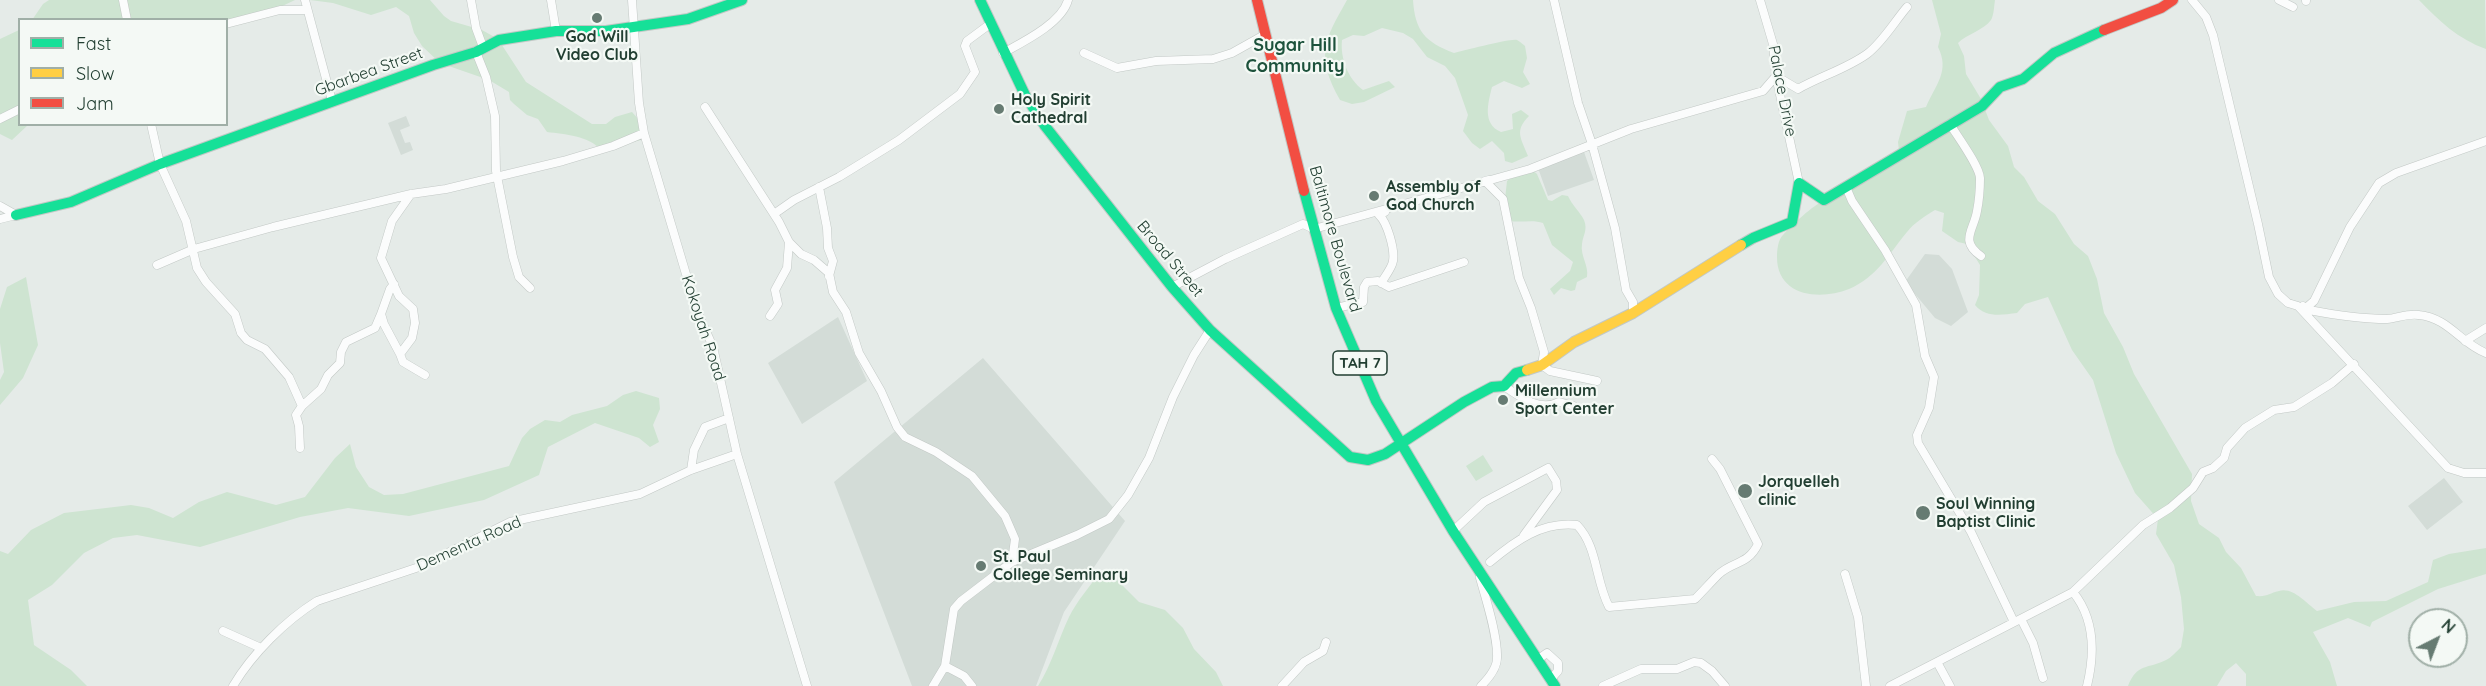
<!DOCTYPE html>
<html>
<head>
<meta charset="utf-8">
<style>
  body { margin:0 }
  #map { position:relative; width:2486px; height:686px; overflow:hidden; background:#e5ebe8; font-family:Quicksand,sans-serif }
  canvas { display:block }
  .legend { position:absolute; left:18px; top:18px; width:210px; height:108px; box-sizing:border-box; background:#f4f9f5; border:2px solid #a0afa7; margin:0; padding:8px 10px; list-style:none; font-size:18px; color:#223f32 }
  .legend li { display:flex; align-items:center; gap:12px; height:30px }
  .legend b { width:30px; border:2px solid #a0afa7 }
  .north { position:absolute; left:2408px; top:608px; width:60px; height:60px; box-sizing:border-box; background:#f4f9f5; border:2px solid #a0afa7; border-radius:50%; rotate:42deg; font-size:16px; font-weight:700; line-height:24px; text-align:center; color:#223f32 }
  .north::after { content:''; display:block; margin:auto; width:21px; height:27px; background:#667b72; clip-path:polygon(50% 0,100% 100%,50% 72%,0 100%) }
</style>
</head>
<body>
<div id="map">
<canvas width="2486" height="686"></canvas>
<ul class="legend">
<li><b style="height:8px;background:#16e098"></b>Fast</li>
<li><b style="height:8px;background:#ffcf43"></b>Slow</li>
<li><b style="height:8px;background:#f24e42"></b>Jam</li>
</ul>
<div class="north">N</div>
</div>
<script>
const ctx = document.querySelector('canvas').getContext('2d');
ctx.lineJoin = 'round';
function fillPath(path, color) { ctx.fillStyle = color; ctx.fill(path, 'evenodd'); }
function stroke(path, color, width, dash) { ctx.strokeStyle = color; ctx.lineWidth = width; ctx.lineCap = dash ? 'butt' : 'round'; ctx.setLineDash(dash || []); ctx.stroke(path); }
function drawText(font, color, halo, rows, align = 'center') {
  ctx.font = font + ' Quicksand,sans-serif'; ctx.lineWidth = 4.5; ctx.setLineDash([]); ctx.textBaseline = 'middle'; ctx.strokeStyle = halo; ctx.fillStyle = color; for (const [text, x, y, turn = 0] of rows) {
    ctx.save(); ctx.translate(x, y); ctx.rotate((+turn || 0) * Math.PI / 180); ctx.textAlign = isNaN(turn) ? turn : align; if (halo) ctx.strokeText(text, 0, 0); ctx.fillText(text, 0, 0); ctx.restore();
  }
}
const built = new Path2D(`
  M 406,116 L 410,126 L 400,130 L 405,143 L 410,142 L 413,150 L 401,155 L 388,123 Z
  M 1584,152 L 1594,180 L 1548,196 L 1538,168 Z
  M 1925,254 L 1939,255 L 1952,269 L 1968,312 L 1951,326 L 1935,318 L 1905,282 Z
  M 838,317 L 867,381 L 802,424 L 768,363 Z
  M 983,358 L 1125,521 L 1064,612 L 1036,686 L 912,686 L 834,482 Z
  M 2444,478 L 2463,502 L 2427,530 L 2408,506 Z`);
const green = new Path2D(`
  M 49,0 L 295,0 L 276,9 L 227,21 L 32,20 L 43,4 Z
  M 310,0 L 430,0 L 444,16 L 451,21 L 482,30 L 498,39 L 526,82 L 592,124 L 606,124 L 615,117 L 632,112 L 639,120 L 641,140 L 601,150 C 589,136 565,134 547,132 L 538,119 L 527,115 L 514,104 L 510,100 L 509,92 L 489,80 L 440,63 L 422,46 L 414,33 L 409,16 L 396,7 L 371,15 L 333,3 Z
  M 1347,0 L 1413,0 C 1415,31 1425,42 1454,53 C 1463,51 1511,38 1517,40 C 1519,41 1524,45 1525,46 L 1527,58 L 1523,72 L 1530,84 L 1522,88 L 1504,81 L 1492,87 C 1488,103 1482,124 1501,132 L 1513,129 L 1512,114 L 1521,110 L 1529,116 C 1514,131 1521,138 1528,156 L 1512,163 L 1505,161 L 1504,153 L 1492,141 L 1480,149 L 1472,143 L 1463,131 L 1468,115 L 1455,78 L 1445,66 L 1427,57 L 1413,39 L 1403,33 L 1382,28 L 1364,36 L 1353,35 L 1342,40 C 1340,58 1348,79 1363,90 L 1389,81 L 1395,87 L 1364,102 L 1352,104 L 1340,100 C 1315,55 1324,41 1347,0 Z
  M 1932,0 L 1995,0 C 1994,6 1994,15 1991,20 C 1984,30 1967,34 1958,43 L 1964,56 L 1966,74 L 1981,99 L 1989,120 L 2008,146 L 2014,167 L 2024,177 L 2038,201 L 2055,214 L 2074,244 L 2088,256 L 2097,279 L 2104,313 L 2123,347 L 2134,374 L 2192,474 L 2191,501 L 2199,524 L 2219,538 L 2226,552 L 2241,568 L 2256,596 C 2268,597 2269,593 2279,591 C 2293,587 2306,603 2317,611 L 2354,602 L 2386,601 L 2428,582 L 2433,560 L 2449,554 L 2486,548 L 2486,574 L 2438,589 L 2372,622 L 2370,627 L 2348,618 L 2313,632 L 2330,662 L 2337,686 L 2246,686 L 2246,674 L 2236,663 L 2226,671 L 2217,686 L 2128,686 C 2137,663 2148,669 2166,660 C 2171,658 2177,651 2181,647 L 2184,629 L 2181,597 L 2174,565 L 2156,534 L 2158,519 L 2135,493 L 2116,453 L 2093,380 L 2072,350 L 2048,297 L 2025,304 L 2017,313 C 2001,315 1986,318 1975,305 L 1979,295 L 1980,265 L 1967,244 L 1958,242 L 1942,231 L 1944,213 L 1935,210 C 1925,216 1914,223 1907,232 C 1888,255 1877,277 1849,289 C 1819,301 1777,296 1777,257 C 1777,250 1778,240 1783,235 C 1792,225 1813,205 1825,200 C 1859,184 1875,184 1899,151 L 1898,142 L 1907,111 L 1926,107 C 1936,84 1950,71 1938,47 L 1941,34 Z
  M 2419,0 L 2485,0 L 2486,49 C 2458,39 2439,21 2419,0 Z
  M 19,30 L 20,124 L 28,125 L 12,140 L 0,134 L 0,39 Z
  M 1532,170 L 1537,174 L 1548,200 L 1552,201 L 1562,195 L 1568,196 C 1572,205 1580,212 1584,220 C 1588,230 1583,235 1582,244 C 1580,256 1589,265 1587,277 L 1577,282 L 1575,290 L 1571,291 L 1561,288 L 1554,295 L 1550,289 L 1570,271 L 1573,262 L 1552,245 L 1543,223 C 1533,219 1521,223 1510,221 L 1505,199 L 1507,181 L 1514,175 Z
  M 26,277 L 38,345 L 23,378 L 0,405 L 0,380 L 4,372 L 0,343 L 0,309 L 7,287 Z
  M 636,391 L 659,398 L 660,409 L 653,425 L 659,442 L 650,447 L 639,438 L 595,423 L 548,447 L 539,475 L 484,500 L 409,516 L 348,508 L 300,517 L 200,547 L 137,535 L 113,538 L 84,553 L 52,585 L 28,600 L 34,645 L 71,670 L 87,686 L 0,686 L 0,551 L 8,554 L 31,530 L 64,513 L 131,505 L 149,508 L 173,518 L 199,502 L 227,492 L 276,505 L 305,497 L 335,458 L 350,444 L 356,467 L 369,487 L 384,495 L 403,494 L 509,466 L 522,438 L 530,429 L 545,420 L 560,422 L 572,415 L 607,406 L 623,395 Z
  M 1483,455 L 1493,471 L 1476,481 L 1466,466 Z
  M 1101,571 L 1114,577 L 1139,602 L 1165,610 L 1183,628 L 1194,649 L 1216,672 L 1223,686 L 1038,686 C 1052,664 1058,640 1069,617 C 1077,601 1090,586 1101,571 Z`);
const street = new Path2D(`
  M 123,0 L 127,20
  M 305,0 L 332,101
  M 471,0 L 476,28 L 483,47
  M 551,0 L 556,31
  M 632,0 L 639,103 L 644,133 L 697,311 L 713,347 L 737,454 L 807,686
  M 1554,0 L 1578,103 L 1592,144 L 1615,228 L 1626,290 L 1633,302 L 1633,313
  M 1760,0 L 1773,44 L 1776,76 L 1799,183
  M 2192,0 L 2206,17 L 2213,35 L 2258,224 L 2269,277 L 2278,294 L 2288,303 L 2298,306 L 2448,468 L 2464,473 L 2486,473
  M 2279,0 L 2293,7
  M 2306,0 L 2306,1
  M 226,24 L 280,10 L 306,10
  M 476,52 L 486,77 L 495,116 L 496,171 L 513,257 L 519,277 L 530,288
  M 1003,53 C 1023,42 1062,23 1068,0
  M 1084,53 L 1117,68 L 1156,61 L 1213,59 L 1232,53 L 1266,34
  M 705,107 L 779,222 L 789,242 L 801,254 L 814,260 L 829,273 L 833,292 L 846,312 L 859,353 L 881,391 L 897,427 L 905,437 L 936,452 L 972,476 L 1005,516 L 1015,539 L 1012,562
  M 0,119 L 20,109
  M 151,124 L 160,164 L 186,221 L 197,268 L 206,282 L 235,314 L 241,333 L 247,340 L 265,349 L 289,377 L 302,406
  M 1950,124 C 1957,136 1979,165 1980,178 C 1980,188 1979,201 1977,211 C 1974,230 1959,241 1981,256
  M 1489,180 L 1485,181 L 1503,199 L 1519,278 L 1531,308 L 1544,352 L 1542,365 L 1550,371 L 1597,381
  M 819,187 L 827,228 L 828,248 L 833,261 L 829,276
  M 1846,187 L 1852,201 L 1885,250 L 1916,305 L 1925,356 L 1934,377 L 1929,408 L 1917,435 L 1918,443 L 1971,532 L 2014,622
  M 411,194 L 392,221 L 381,258 L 399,296 L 413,309 L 415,323 L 412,338 L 400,354 L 403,362 L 425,375
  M 0,206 L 16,215 L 0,219
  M 774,214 L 794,200 L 839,177 L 899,140 L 960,94 L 975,72 L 965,46 L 967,41 L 990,24
  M 157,265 L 194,249 L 273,227 L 411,194 L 446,189 L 563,161 L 613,146 L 644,133
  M 1381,283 C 1385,276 1392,268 1393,261 C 1395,249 1387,222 1379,215 L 1385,212
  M 394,284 L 390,289 L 381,314 L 384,324 L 400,354
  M 1172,287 L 1225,259 L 1303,224 L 1314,229 L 1530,169 L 1631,129 L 1763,91 L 1776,76 L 1798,89 C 1821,76 1846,69 1867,54 C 1882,43 1895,21 1907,7
  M 2303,306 L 2309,310 C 2335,315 2360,319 2387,319 C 2398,318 2408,313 2419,315 C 2449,318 2460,343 2486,353
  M 2307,307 L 2314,301 L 2350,227 L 2379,183 L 2396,173 L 2486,141
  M 1336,308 L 1363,302 L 1364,287 L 1367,282 L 1378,281 L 1389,287 L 1464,262
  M 770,316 L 778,304 L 775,290 L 787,268 L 789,242
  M 2465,341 L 2486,328
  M 1504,386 C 1520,397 1540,412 1559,402 L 1574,406
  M 300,448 L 299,426 L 296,415 L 302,406 L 321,389 L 328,375 L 340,363 L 341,352 L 346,342 L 375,328 L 381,314
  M 691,470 L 694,450 L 705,427 L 729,418
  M 1453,531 L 1484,502 L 1548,468 L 1556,481 L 1557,490 L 1524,535
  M 1490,562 C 1515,541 1542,521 1577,525 C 1598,547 1595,580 1609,607 L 1695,599 C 1703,591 1711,582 1719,574 C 1733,561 1748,565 1758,544 L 1720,469 L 1712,459
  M 1845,574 L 1858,617 L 1866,686
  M 1480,578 C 1486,599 1498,637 1497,658 C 1497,669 1488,679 1481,686
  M 2073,592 C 2095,619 2095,653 2087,686
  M 2021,619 L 2033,643 L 2043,678
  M 223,631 L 261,648
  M 1537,660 L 1547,653 L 1558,663 L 1558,671 L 1550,680
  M 1937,662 L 1950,686
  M 945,666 L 964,676 L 972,686
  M 233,686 C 252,654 285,621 317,601 L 419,567 L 510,522 L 640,494 L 691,470 L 737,454
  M 933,686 L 945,666 L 954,609 L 961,601 L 1012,562 L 1077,535 L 1109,519 L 1128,495 L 1149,458 L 1173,397 L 1194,355 L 1210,330
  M 1282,686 L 1304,662 L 1323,651 L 1326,642
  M 1603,686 L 1641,669 L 1677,669 L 1694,662 L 1701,663 L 1712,671 L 1725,686
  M 1890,686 L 2073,592 L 2143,525 L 2170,508 L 2193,488 L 2203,472 L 2213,468 L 2224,458 L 2227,448 L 2245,428 L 2274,410 L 2294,407 L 2332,383 L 2354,364`);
const fast = new Path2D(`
  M 980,0 L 1025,95 L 1045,126 L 1172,287 L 1210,330 L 1350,457 L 1368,460 L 1385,454 L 1464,402 L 1492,387 L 1504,386 L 1516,373 L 1527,370
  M 1304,191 L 1336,308 L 1376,401 L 1453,531 L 1555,686
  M 16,215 L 71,202 L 160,164 L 433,65 L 476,52 L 499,40 L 556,31 L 606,31 L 688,19 L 742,0
  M 1741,245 L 1753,238 L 1792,222 L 1799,183 L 1824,200 L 1982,106 L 2000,87 L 2023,79 L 2054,53 L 2104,30`);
const slow = new Path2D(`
  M 1527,370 L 1542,365 L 1574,342 L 1633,313 L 1741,245`);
const jam = new Path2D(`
  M 1257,0 L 1304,191
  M 2104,30 L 2161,8 L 2173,0`);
const markers = [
  [597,18,6,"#667b72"],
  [999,109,6,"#667b72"],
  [1374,196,6,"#667b72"],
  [1503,400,6,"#667b72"],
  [1745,491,8,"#667b72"],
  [1923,513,8,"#667b72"],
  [981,566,6,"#667b72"]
];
const shields = [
  [1360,363,54]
];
const shieldNames = [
  ["TAH 7",1360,363]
];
const poiNames = [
  ["God Will",597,37,"center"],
  ["Video Club",597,55,"center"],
  ["Holy Spirit",1011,100],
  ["Cathedral",1011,118],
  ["Assembly of",1386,187],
  ["God Church",1386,205],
  ["Millennium",1515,391],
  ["Sport Center",1515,409],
  ["Jorquelleh",1758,482],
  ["clinic",1758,500],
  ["Soul Winning",1936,504],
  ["Baptist Clinic",1936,522],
  ["St. Paul",993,557],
  ["College Seminary",993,575]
];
const streetNames = [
  ["Gbarbea Street",369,72,-20],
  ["Palace Drive",1782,91,79],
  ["Baltimore Boulevard",1335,239,74],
  ["Broad Street",1170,259,50],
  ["Kokoyah Road",703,328,72],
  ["Dementa Road",469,544,-24]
];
const neighbourhoodNames = [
  ["Sugar Hill",1295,46],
  ["Community",1295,67]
];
fillPath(built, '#d3dcd7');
fillPath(green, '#cee4d1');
stroke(street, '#c2c8c5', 9);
stroke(fast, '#c1c8c5', 12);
stroke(slow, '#c1c8c5', 12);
stroke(jam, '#c1c8c5', 12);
stroke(street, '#fbfcfc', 8);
stroke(fast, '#16e098', 10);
stroke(slow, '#ffcf43', 10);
stroke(jam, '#f24e42', 10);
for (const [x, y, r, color] of markers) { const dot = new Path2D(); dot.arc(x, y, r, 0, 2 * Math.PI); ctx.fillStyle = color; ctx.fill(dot); stroke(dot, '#f4f9f5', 2); }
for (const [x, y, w] of shields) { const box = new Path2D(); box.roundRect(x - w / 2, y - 12, w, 24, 4.5); ctx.fillStyle = '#f4f9f5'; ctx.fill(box); stroke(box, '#223f32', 1.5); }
drawText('bold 15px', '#223f32', null, shieldNames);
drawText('bold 16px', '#223f32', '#f4f9f5', poiNames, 'left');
drawText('16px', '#223f32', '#f4f9f5', streetNames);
drawText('bold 18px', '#1d523c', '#f4f9f5', neighbourhoodNames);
</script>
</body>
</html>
